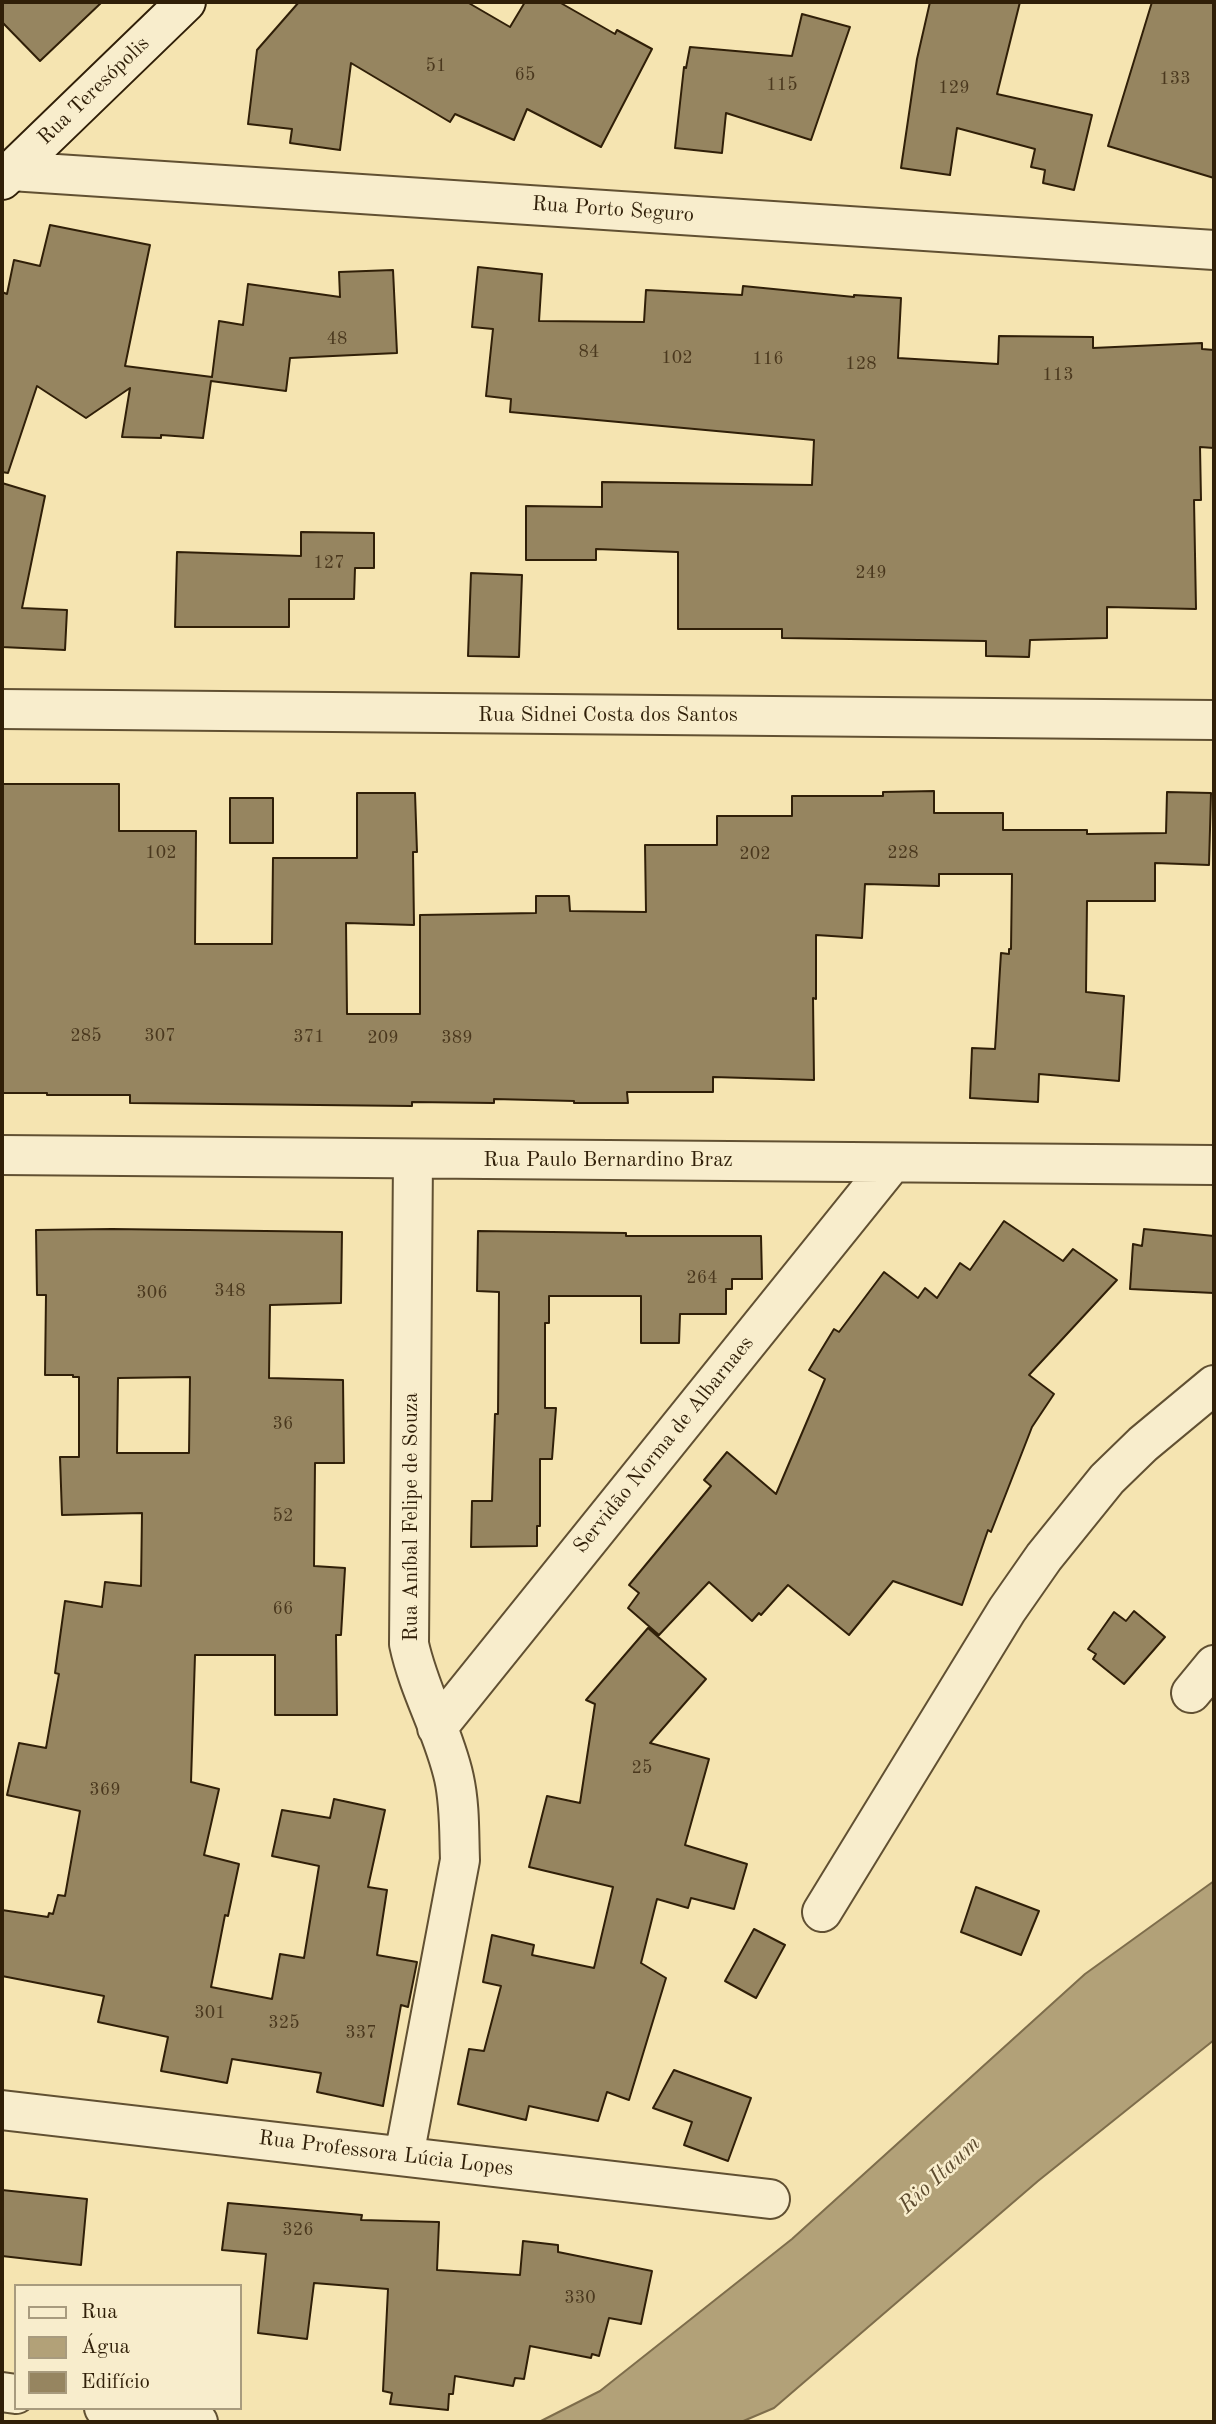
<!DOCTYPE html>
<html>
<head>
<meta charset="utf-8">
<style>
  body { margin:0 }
  #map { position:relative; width:1216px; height:2424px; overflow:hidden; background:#f5e4b1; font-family:"Old Standard TT",serif }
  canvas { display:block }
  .frame { position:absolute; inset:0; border:4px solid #301f08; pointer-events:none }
  .legend { position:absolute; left:14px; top:2284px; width:228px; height:126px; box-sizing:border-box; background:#f8edcc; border:2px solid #a89b7e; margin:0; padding:9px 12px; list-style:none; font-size:21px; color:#301f08 }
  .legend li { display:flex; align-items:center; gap:14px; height:35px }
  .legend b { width:35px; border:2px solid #a89b7e }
</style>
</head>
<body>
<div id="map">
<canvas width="1216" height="2424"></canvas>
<div class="frame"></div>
<ul class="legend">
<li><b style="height:9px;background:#f8edcc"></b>Rua</li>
<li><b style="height:19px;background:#b2a178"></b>Água</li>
<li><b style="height:19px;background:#968560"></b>Edifício</li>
</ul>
</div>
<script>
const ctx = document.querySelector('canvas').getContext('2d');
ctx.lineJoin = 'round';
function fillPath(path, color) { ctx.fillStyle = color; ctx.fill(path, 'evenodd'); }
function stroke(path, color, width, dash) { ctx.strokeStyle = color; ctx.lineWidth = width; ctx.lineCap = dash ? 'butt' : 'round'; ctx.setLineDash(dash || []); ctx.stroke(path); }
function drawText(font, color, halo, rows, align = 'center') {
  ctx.font = font + ' "Old Standard TT",serif'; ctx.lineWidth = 5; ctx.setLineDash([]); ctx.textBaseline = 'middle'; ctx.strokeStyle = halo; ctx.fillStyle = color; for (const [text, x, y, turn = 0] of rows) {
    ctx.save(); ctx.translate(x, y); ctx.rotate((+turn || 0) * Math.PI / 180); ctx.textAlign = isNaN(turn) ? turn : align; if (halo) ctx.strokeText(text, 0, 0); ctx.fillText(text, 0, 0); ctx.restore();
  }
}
const water = new Path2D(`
  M 1214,1881 L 1214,2040 L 1038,2181 L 774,2408 L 741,2422 L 539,2422 L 600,2391 L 792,2239 L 1085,1974 Z`);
const building = new Path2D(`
  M 2,2 L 102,2 L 40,61 L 2,22 Z
  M 299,2 L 467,2 L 510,27 L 525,2 L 559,2 L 615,34 L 617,30 L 652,49 L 601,147 L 527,109 L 514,140 L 455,114 L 450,122 L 351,63 L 340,150 L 290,143 L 292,129 L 248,124 L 257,50 Z
  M 930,2 L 1020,2 L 997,94 L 1092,115 L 1074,190 L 1043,183 L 1045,170 L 1031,167 L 1035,149 L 957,128 L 950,175 L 901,168 L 917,59 Z
  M 1152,2 L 1214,2 L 1214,178 L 1108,146 Z
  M 802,14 L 850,27 L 811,140 L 726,113 L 722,153 L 675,148 L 684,67 L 686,68 L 690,47 L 792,56 Z
  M 50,225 L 150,245 L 125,366 L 212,377 L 219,321 L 243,325 L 248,284 L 340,297 L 339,272 L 393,270 L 397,353 L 290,358 L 286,391 L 211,381 L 203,438 L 161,435 L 161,438 L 122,437 L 130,388 L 86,418 L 37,386 L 8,473 L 2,472 L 2,292 L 7,294 L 14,260 L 40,266 Z
  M 478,267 L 542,274 L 539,321 L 644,322 L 646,290 L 742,295 L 743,286 L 854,297 L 854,295 L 901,298 L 898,358 L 998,364 L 999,336 L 1093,337 L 1093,348 L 1202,343 L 1202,349 L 1214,350 L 1214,448 L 1200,447 L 1201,500 L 1194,500 L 1196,609 L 1107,607 L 1107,638 L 1030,640 L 1029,657 L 986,656 L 986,641 L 782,638 L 782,629 L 678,629 L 678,552 L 596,549 L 596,560 L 526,560 L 526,506 L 602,507 L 602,482 L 812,485 L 814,440 L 510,412 L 511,399 L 486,396 L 493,329 L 472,327 Z
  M 2,483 L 45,496 L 22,608 L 67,610 L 65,650 L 2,647 Z
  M 301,532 L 374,533 L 374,568 L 355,568 L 354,599 L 289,599 L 289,627 L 175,627 L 177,552 L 301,556 Z
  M 471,573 L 522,575 L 519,657 L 468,656 Z
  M 2,784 L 119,784 L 119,831 L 196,831 L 195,944 L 272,944 L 273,858 L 357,858 L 357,793 L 415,793 L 417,852 L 413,852 L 414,925 L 346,923 L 347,1014 L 420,1014 L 420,915 L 536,913 L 536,896 L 569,896 L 570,911 L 646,912 L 645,845 L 717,845 L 717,816 L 792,816 L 792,796 L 883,796 L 883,792 L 934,791 L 934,813 L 1003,813 L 1003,830 L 1087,830 L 1087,834 L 1166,833 L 1167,792 L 1211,793 L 1209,865 L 1155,863 L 1155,901 L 1087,901 L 1086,992 L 1124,996 L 1119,1081 L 1039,1074 L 1038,1102 L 970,1098 L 972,1048 L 995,1049 L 1001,953 L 1009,954 L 1009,949 L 1011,949 L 1012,874 L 939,874 L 939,886 L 865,884 L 862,938 L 816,935 L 816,999 L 813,998 L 814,1080 L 713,1077 L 713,1092 L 627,1092 L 628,1103 L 574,1103 L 574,1101 L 494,1099 L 494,1103 L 412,1102 L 412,1106 L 130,1103 L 130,1095 L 47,1095 L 47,1093 L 2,1093 Z
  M 230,798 L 273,798 L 273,843 L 230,843 Z
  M 1004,1221 L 1063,1261 L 1073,1249 L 1117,1280 L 1029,1375 L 1054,1394 L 1032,1427 L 991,1532 L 988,1530 L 962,1605 L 893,1581 L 849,1635 L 788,1585 L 761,1615 L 759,1613 L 752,1621 L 709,1582 L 659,1635 L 628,1608 L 639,1593 L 629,1585 L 711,1486 L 704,1480 L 727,1452 L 776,1494 L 825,1379 L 809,1370 L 834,1329 L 839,1332 L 884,1272 L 918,1298 L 925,1288 L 937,1298 L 960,1263 L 970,1270 Z
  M 112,1229 L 342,1232 L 341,1303 L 270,1305 L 269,1378 L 343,1380 L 344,1463 L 315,1463 L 314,1566 L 345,1568 L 341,1635 L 336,1635 L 337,1715 L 275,1715 L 275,1655 L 195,1655 L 191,1782 L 219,1789 L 204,1855 L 239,1864 L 228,1916 L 225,1915 L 211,1987 L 272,1999 L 280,1954 L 304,1958 L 319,1866 L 272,1856 L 282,1810 L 330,1818 L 334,1799 L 385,1810 L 368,1887 L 387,1890 L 377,1955 L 417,1962 L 408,2007 L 401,2005 L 383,2106 L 317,2092 L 321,2073 L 232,2059 L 227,2083 L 161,2071 L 168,2037 L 98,2022 L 104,1996 L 2,1976 L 2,1910 L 48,1917 L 49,1913 L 53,1914 L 58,1895 L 65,1896 L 80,1811 L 7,1795 L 19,1743 L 46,1748 L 59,1674 L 55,1673 L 65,1601 L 102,1607 L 105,1582 L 141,1586 L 142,1513 L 62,1515 L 60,1457 L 79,1457 L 79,1377 L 73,1377 L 73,1375 L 45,1375 L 46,1295 L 37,1295 L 36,1230 ZM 190,1377 L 189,1453 L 117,1453 L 118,1378 Z
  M 1144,1229 L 1214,1236 L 1214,1293 L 1130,1289 L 1133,1244 L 1142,1246 Z
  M 478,1231 L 626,1233 L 626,1236 L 761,1236 L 762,1279 L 732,1279 L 732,1289 L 726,1289 L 726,1314 L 680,1314 L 679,1343 L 641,1343 L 641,1296 L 549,1296 L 549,1323 L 545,1323 L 545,1408 L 556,1408 L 552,1459 L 540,1459 L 540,1526 L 537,1526 L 537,1546 L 471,1547 L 472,1501 L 492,1501 L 495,1414 L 498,1414 L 499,1292 L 477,1291 Z
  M 1134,1611 L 1165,1637 L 1124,1684 L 1093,1659 L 1096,1654 L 1088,1649 L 1114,1612 L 1126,1621 Z
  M 648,1628 L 706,1679 L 650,1743 L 709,1759 L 685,1845 L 747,1864 L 734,1909 L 691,1898 L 688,1908 L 657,1899 L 641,1963 L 666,1978 L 629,2100 L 607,2092 L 598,2121 L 529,2106 L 526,2120 L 458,2104 L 469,2049 L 484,2051 L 501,1986 L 483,1982 L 492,1935 L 534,1945 L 532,1955 L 594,1968 L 613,1887 L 529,1867 L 547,1796 L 580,1803 L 595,1704 L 586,1700 Z
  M 976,1887 L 1039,1911 L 1021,1955 L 961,1932 Z
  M 754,1929 L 785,1945 L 756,1998 L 725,1981 Z
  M 674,2070 L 751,2098 L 728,2161 L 684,2145 L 692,2122 L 653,2108 Z
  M 2,2190 L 87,2199 L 81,2265 L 2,2256 Z
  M 228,2203 L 362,2215 L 361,2220 L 439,2222 L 437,2270 L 520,2275 L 523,2241 L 558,2245 L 558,2252 L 652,2271 L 641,2324 L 609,2318 L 599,2356 L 592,2354 L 591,2358 L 530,2346 L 524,2379 L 515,2378 L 513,2386 L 455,2376 L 453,2394 L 449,2394 L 448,2410 L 390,2404 L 392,2393 L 383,2391 L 388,2289 L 314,2283 L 307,2339 L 258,2333 L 266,2254 L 222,2250 Z`);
const street = new Path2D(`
  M 11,171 L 1214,250
  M 2,709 L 1214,720
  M 2,1155 L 1214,1165
  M 1191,1693 L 1214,1665
  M 437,1728 L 892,1163
  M 822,1912 L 1007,1610 L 1044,1557 L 1107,1479 L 1143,1444 L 1214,1385
  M 2,2110 L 770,2199
  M 404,2156 L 460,1860 C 459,1833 460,1805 454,1778 C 444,1732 419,1691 409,1644 L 413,1159
  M 2,2392 L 16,2394
  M 104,2408 L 198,2422`);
const secondary = new Path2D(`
  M 2,180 L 186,2`);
const numberNames = [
  ["51",436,66],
  ["65",525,75],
  ["133",1175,79],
  ["115",782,85],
  ["129",954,88],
  ["48",337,339],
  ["84",589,352],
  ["102",677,358],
  ["116",768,359],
  ["128",861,364],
  ["113",1058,375],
  ["127",329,563],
  ["249",871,573],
  ["102",161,853],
  ["228",903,853],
  ["202",755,854],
  ["285",86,1036],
  ["307",160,1036],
  ["371",309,1037],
  ["209",383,1038],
  ["389",457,1038],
  ["264",702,1278],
  ["348",230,1291],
  ["306",152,1293],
  ["36",283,1424],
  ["52",283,1516],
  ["66",283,1609],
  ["25",642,1768],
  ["369",105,1790],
  ["301",210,2013],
  ["325",284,2023],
  ["337",361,2033],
  ["326",298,2230],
  ["330",580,2298]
];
const streetNames = [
  ["Rua Teresópolis",94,91,-44],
  ["Rua Porto Seguro",613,210,4],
  ["Rua Sidnei Costa dos Santos",608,715],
  ["Rua Paulo Bernardino Braz",608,1160],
  ["Servidão Norma de Albarnaes",664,1445,-51],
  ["Rua Aníbal Felipe de Souza",411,1517,-90],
  ["Rua Professora Lúcia Lopes",386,2154,7]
];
const waterNames = [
  ["Rio Itaum",940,2175,-43]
];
fillPath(water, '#b2a178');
stroke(water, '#7e6d4b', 2);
fillPath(building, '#968560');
stroke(building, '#301f08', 2);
stroke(street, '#615032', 42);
stroke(secondary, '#301f08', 42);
stroke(street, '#f8edcc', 38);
stroke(secondary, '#f8edcc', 38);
drawText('18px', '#4a381e', null, numberNames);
drawText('21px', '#301f08', '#f8edcc', streetNames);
drawText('italic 23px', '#5e4c2f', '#f8edcc', waterNames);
</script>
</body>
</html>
